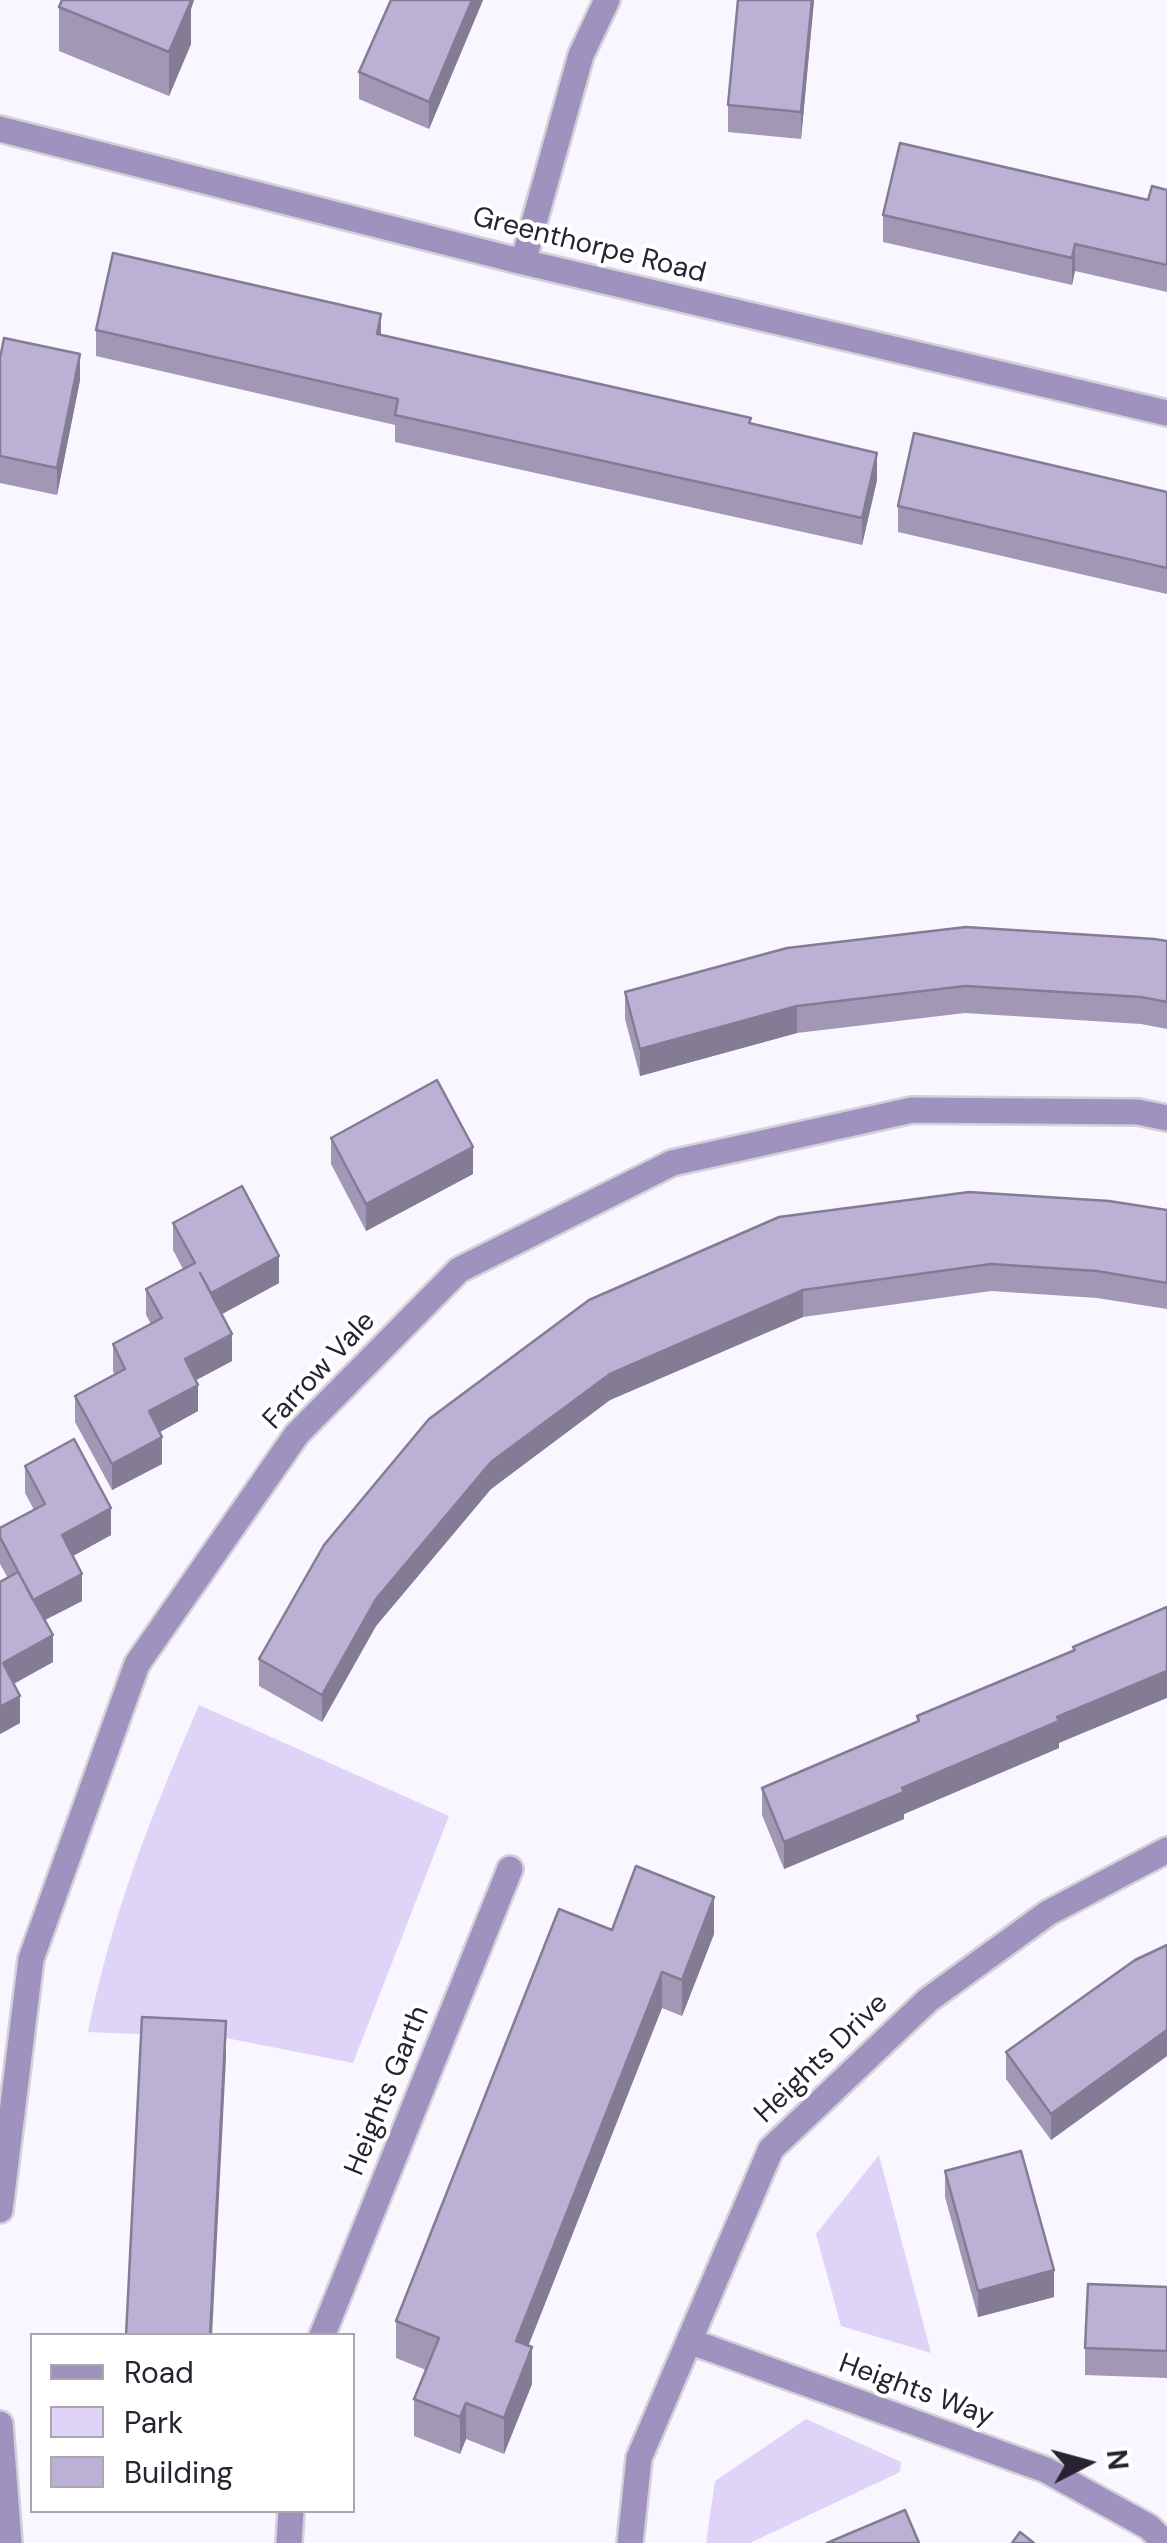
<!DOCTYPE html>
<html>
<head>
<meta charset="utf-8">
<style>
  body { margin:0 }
  #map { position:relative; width:1167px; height:2543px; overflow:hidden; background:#f8f6fe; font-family:"DM Sans",sans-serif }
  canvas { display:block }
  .legend { position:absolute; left:30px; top:2333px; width:325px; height:180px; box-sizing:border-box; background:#fff; border:2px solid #a9a7ac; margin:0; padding:12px 18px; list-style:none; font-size:30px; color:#272330 }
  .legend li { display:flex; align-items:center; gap:20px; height:50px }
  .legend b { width:50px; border:2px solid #a9a7ac }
  .north { position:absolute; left:1037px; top:2413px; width:100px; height:100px; -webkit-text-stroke:8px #fff; paint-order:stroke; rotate:84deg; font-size:28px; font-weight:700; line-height:40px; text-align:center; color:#272330 }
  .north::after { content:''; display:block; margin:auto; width:35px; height:45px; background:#272330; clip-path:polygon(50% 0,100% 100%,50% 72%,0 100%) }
</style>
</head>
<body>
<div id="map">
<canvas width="1167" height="2543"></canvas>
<ul class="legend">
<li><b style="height:12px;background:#a092be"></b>Road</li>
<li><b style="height:28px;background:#dfd4f7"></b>Park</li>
<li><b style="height:28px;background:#bcb1d4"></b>Building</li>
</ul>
<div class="north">N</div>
</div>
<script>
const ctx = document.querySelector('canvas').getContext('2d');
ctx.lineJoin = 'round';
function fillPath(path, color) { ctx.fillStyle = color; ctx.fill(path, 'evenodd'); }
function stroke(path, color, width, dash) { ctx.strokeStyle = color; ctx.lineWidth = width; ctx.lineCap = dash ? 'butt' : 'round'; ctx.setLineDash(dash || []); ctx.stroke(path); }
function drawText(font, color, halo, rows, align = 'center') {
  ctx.font = font + ' "DM Sans",sans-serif'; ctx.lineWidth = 8; ctx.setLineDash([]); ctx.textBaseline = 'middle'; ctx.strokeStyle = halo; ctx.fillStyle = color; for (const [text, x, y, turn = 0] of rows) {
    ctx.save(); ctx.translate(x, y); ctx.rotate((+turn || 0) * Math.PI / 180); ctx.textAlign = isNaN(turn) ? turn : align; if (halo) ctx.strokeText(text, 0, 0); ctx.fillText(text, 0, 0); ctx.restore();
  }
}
const green = new Path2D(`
  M 199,1705 L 449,1816 L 353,2063 L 226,2038 L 88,2032 C 112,1913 151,1816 199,1705 Z
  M 879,2155 L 931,2353 L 841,2326 L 816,2234 Z
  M 806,2419 L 901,2462 L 900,2472 L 750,2543 L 706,2543 L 715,2481 Z`);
const minor = new Path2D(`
  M 0,129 L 523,262 L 1167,413
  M 523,262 L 581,55 L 607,0
  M 0,2210 L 31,1959 L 137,1664 L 297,1434 L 459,1270 L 672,1163 L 912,1110 L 1138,1112 L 1167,1118
  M 322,2336 L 510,1869
  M 689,2341 L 1046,2470 L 1149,2527 L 1165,2543
  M 0,2424 L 9,2543
  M 289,2543 L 291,2510
  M 630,2543 L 639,2458 L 771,2149 L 928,2000 L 1048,1913 L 1167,1850`);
const wall = new Path2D(`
  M 62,0 L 194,0 L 191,9 L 191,44 L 169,96 L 59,51 L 59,7 Z
  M 483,0 L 429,129 L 359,99 L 359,72 Z
  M 738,0 L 814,0 L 801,139 L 728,132 L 728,105 Z
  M 1167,190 L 1167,292 L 1075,271 L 1072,285 L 883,242 L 883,215 L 1148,200 Z
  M 96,330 L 381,335 L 751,423 L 877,480 L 862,545 L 395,442 L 395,425 L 96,356 Z
  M 0,358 L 80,380 L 57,495 L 0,483 Z
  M 1167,492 L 1167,594 L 898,532 L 898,506 Z
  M 1167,941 L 1167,1029 L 1141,1024 L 965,1013 L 797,1033 L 640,1076 L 625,1019 L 625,992 Z
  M 331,1138 L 473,1174 L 366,1231 L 331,1164 Z
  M 1167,1210 L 1167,1309 L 1097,1298 L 991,1291 L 803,1317 L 610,1400 L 491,1489 L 376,1626 L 322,1722 L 259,1686 L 259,1659 L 589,1300 Z
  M 173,1223 L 279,1283 L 222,1314 L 232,1361 L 196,1380 L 198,1411 L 160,1432 L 162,1464 L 112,1490 L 75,1422 L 75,1396 L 115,1375 L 113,1371 L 113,1344 L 151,1324 L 146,1315 L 146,1289 L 183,1269 L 173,1250 Z
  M 25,1466 L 111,1535 L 73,1556 L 82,1601 L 45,1620 L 53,1662 L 14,1684 L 20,1723 L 0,1734 L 0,1582 L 8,1578 L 0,1564 L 0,1528 L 34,1510 L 25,1493 Z
  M 1167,1607 L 1059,1743 L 1059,1748 L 904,1814 L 904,1819 L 784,1869 L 762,1815 L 762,1788 L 917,1722 L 917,1716 L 1073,1651 L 1073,1647 Z
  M 612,1930 L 714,1934 L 682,2016 L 662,2008 L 528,2346 L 532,2384 L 504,2454 L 466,2439 L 460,2454 L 414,2436 L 414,2399 L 426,2370 L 396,2358 L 396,2321 Z
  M 1167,1945 L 1167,2056 L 1051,2140 L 1006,2079 L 1006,2052 Z
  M 945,2171 L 1054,2297 L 978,2317 L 945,2197 Z
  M 1167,2287 L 1167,2378 L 1085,2375 L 1085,2348 Z`);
const shadedWall = new Path2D(`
  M 178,0 L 194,0 L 191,9 L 191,44 L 169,96 L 169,52 Z
  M 472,0 L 483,0 L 429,129 L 429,102 Z
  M 812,0 L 814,0 L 801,139 L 801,112 Z
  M 1075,244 L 1075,271 L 1072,285 L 1072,258 Z
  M 381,314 L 381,341 L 377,334 Z
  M 80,354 L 80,380 L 57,495 L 57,468 Z
  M 877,453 L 877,480 L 862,545 L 862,518 Z
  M 797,1006 L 797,1033 L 640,1076 L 640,1049 Z
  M 473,1147 L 473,1174 L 366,1231 L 366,1204 Z
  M 279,1256 L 279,1283 L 211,1320 L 211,1293 Z
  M 803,1290 L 803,1317 L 610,1400 L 491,1489 L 376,1626 L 322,1722 L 322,1695 L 376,1599 L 491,1462 L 610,1374 Z
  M 232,1334 L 232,1361 L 185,1386 L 185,1359 Z
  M 198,1385 L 198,1411 L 149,1438 L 149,1411 Z
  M 162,1437 L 162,1464 L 112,1490 L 112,1464 Z
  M 111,1508 L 111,1535 L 62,1562 L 62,1535 Z
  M 82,1574 L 82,1601 L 33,1626 L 33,1600 Z
  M 53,1635 L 53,1662 L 3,1689 L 3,1663 Z
  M 1167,1671 L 1167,1698 L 1059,1743 L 1059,1748 L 904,1814 L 904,1819 L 784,1869 L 784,1842 L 1057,1717 Z
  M 20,1696 L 20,1723 L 0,1734 L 0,1707 Z
  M 714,1897 L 714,1934 L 682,2016 L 682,1980 Z
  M 662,1972 L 662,2008 L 516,2377 L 516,2341 Z
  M 226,2021 L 226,2058 L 212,2336 L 210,2336 Z
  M 1167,2030 L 1167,2056 L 1051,2140 L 1051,2114 Z
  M 1054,2270 L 1054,2297 L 978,2317 L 978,2291 Z
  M 532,2347 L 532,2384 L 504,2454 L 504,2418 Z
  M 466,2403 L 466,2439 L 460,2454 L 460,2417 Z`);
const building = new Path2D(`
  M 62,0 L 189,0 L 191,1 L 169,52 L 59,7 Z
  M 391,0 L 472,0 L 429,102 L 359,72 Z
  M 738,0 L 812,0 L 801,112 L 728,105 Z
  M 900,143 L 1148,200 L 1152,186 L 1167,190 L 1167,265 L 1075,244 L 1072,258 L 883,215 Z
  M 113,253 L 381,314 L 377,334 L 751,418 L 749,423 L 877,453 L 862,518 L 395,415 L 398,399 L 96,330 Z
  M 4,338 L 80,354 L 57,468 L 0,456 L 0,358 Z
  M 914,433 L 1167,492 L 1167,568 L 898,506 Z
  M 966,927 L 1154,939 L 1167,941 L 1167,1002 L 1141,997 L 965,986 L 797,1006 L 640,1049 L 625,992 L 787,948 Z
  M 437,1080 L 473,1147 L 366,1204 L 331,1138 Z
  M 242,1186 L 279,1256 L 211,1293 L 200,1273 L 232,1334 L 185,1359 L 198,1385 L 149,1411 L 162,1437 L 112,1464 L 75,1396 L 125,1369 L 113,1344 L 162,1318 L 146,1289 L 195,1263 L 173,1223 Z
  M 969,1192 L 1109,1201 L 1167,1210 L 1167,1283 L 1097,1271 L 991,1264 L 803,1290 L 610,1374 L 491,1462 L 376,1599 L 322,1695 L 259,1659 L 324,1545 L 429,1419 L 589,1300 L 779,1217 Z
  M 74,1439 L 111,1508 L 62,1535 L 82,1574 L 33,1600 L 0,1537 L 0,1528 L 45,1504 L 25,1466 Z
  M 18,1572 L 53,1635 L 3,1663 L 20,1696 L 0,1707 L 0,1582 Z
  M 1167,1607 L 1167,1671 L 1057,1717 L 1059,1721 L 902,1788 L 904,1792 L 784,1842 L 762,1788 L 919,1721 L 917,1716 L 1075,1650 L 1073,1647 Z
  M 636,1866 L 714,1897 L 682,1980 L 662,1972 L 516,2341 L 532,2347 L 504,2418 L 466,2403 L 460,2417 L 414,2399 L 439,2338 L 396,2321 L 559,1909 L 612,1930 Z
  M 1167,1945 L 1167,2030 L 1051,2114 L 1006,2052 L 1135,1960 Z
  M 142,2017 L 226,2021 L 210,2336 L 126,2336 Z
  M 1021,2151 L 1054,2270 L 978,2291 L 945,2171 Z
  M 1088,2284 L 1167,2287 L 1167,2351 L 1085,2348 Z
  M 905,2510 L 919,2543 L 827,2543 Z
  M 1020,2532 L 1034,2543 L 1012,2543 Z`);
const streetNames = [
  ["Greenthorpe Road",589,246,14],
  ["Farrow Vale",320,1371,-47],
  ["Heights Drive",822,2059,-44],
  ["Heights Garth",388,2091,-68],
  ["Heights Way",916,2391,20]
];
fillPath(green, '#dfd4f7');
stroke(minor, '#d2d0d9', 30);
stroke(minor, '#a092be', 25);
fillPath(wall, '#a298b6');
fillPath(shadedWall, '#847c94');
fillPath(building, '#bcb1d4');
stroke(building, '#847c94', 2.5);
drawText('28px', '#272330', '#fff', streetNames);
</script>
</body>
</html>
